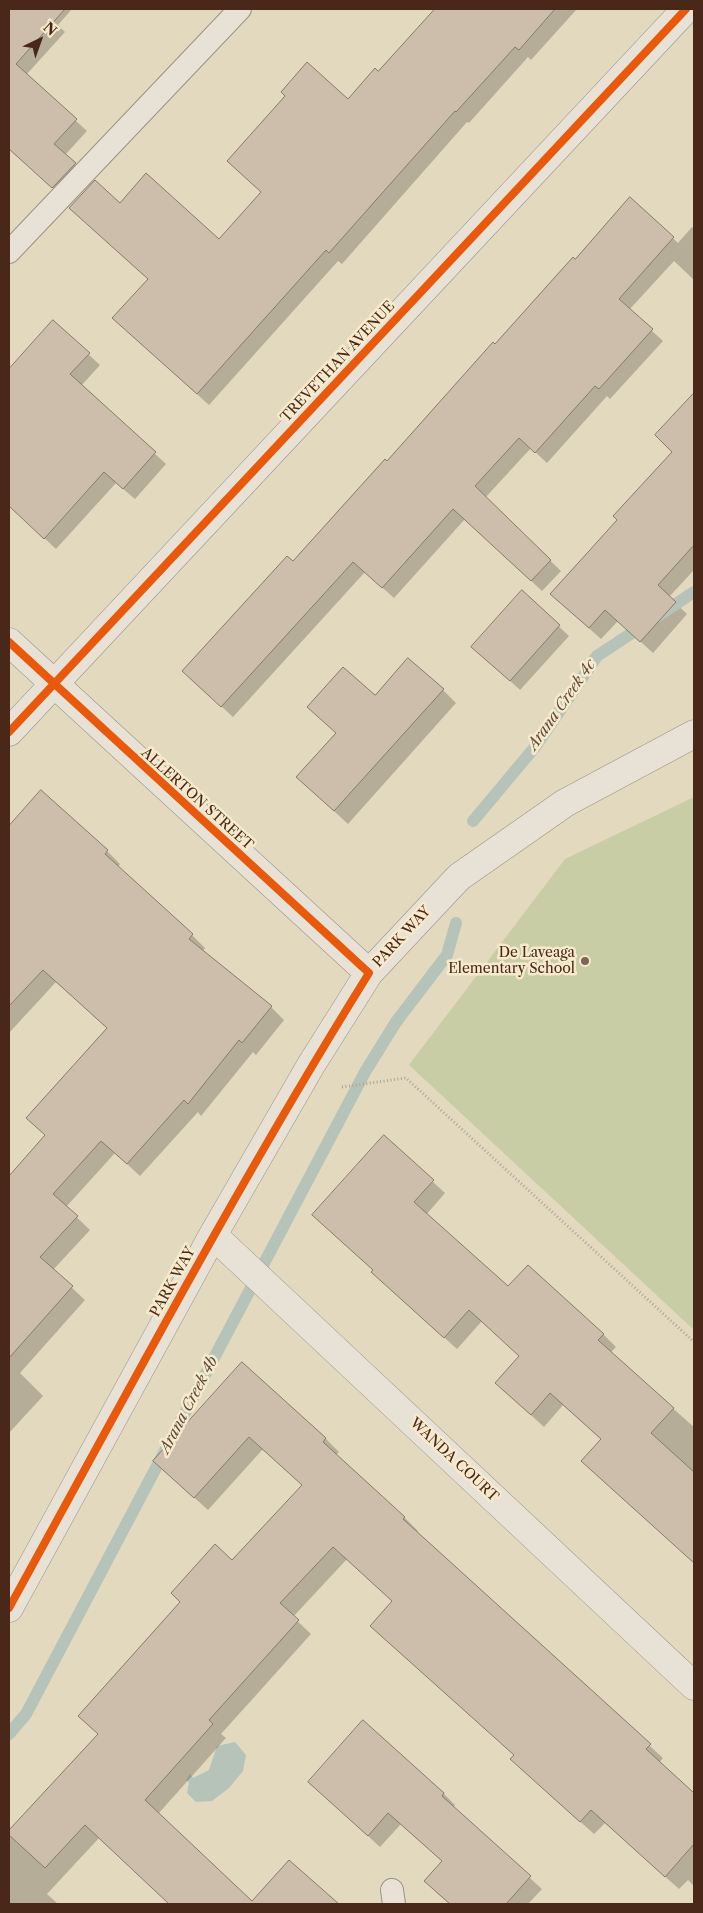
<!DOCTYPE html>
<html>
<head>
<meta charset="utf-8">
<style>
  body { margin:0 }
  #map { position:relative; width:703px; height:1913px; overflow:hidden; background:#e3d9bf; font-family:"Libre Caslon Text",serif }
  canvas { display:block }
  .frame { position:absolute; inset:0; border:10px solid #49281a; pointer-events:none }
  .north { position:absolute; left:15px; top:15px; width:50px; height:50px; -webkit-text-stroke:4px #f7eacc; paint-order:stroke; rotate:42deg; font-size:14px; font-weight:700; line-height:20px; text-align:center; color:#49281a }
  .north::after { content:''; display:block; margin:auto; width:18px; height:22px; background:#49281a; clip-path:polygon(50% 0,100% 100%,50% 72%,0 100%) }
</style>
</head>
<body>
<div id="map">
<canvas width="703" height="1913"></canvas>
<div class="frame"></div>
<div class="north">N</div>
</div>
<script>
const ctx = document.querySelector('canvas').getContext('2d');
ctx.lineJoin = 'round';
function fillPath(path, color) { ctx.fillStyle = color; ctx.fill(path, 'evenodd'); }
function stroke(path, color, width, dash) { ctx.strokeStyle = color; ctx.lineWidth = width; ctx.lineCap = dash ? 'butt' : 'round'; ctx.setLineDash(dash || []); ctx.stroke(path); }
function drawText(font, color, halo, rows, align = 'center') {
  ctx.font = font + ' "Libre Caslon Text",serif'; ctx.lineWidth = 5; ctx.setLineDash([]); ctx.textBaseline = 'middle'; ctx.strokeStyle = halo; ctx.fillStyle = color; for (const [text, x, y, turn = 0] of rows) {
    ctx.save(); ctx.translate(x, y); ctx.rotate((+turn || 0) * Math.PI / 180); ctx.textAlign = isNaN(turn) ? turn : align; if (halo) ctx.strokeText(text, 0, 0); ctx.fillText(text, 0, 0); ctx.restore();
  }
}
const green = new Path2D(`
  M 694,797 L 694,1330 L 409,1065 L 565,859 Z`);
const water = new Path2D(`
  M 235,1742 L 246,1755 L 243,1771 L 229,1788 L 212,1801 L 196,1802 L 187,1793 L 189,1782 L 186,1780 L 190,1774 L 193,1778 L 209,1770 L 217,1746 Z`);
const shadow = new Path2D(`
  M 9,9 L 72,9 L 58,25 L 65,32 L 26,75 L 87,131 L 65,155 L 86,175 L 64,198 L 9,149 Z
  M 436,9 L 458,9 L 465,15 L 470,9 L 577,9 L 531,60 L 528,57 L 469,123 L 467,122 L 342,264 L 338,261 L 209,405 L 126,330 L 149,280 L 120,204 L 219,241 L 348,101 L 378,73 Z
  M 631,199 L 678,243 L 692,227 L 694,229 L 694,280 L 674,261 L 629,310 L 663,341 L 610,399 L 607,396 L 547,463 L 531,448 L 485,498 L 561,571 L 542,591 L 465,519 L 394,598 L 365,572 L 233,717 L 195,682 L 293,563 Z
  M 53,322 L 100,365 L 81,386 L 166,464 L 135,499 L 116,483 L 56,549 L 9,505 L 9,371 Z
  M 694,395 L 694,570 L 669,597 L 687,614 L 653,653 L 618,621 L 601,639 L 564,606 L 619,520 L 674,452 L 656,435 Z
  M 522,592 L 569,636 L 520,690 L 483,656 Z
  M 443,690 L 456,703 L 348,824 L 297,777 L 337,733 L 375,697 Z
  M 42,792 L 107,851 L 120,864 L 118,867 L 192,935 L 205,948 L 203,951 L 271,1007 L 284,1020 L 256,1055 L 253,1052 L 201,1116 L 198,1112 L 140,1176 L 115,1153 L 66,1207 L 90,1230 L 53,1270 L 85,1300 L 20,1373 L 43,1396 L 9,1433 L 9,1178 L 46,1136 L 108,1028 L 56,982 L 9,1033 L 9,828 Z
  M 384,1137 L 445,1193 L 426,1215 L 508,1288 L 603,1334 L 616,1347 L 610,1353 L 694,1427 L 694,1562 L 595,1473 L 602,1440 L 563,1405 L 544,1427 L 509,1395 L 521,1356 L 482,1321 L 457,1349 L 385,1284 Z
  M 242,1364 L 326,1439 L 339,1452 L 336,1455 L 405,1518 L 418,1531 L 416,1533 L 663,1758 L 659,1763 L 694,1795 L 694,1886 L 688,1880 L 679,1889 L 605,1823 L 594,1834 L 525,1772 L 515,1756 L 394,1601 L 347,1559 L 293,1617 L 311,1634 L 221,1734 L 226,1738 L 158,1814 L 252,1903 L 289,1861 L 337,1904 L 170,1904 L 99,1838 L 47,1894 L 58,1904 L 9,1904 L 9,1831 L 99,1735 L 79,1716 L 232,1562 L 303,1486 L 263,1449 L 208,1510 L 168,1474 Z
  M 321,1793 L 444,1794 L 455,1805 L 453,1808 L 542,1889 L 528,1904 L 450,1904 L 437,1893 L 443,1862 L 401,1824 L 380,1847 Z`);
const stream = new Path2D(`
  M 473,821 L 535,747 L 597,656 L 694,592
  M 9,1734 L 26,1714 L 365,1072 L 396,1022 L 447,955 L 456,923`);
const building = new Path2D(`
  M 9,9 L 65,9 L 16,64 L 77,119 L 54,144 L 76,163 L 52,188 L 9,149 Z
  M 435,9 L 555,9 L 519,50 L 515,47 L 456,112 L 455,111 L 329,253 L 326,250 L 197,394 L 112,318 L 148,279 L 69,208 L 95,180 L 120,203 L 146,173 L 219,239 L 261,192 L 227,161 L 285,96 L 281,92 L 307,62 L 348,99 L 375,68 L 378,71 Z
  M 630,197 L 674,237 L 619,299 L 653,329 L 599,389 L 595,386 L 535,453 L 519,438 L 475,486 L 551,560 L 531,581 L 453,509 L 382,588 L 353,562 L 221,707 L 182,671 L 287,556 L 293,561 L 385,459 L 387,461 L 493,342 L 495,344 L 573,257 L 575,259 Z
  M 53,320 L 90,353 L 70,374 L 156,452 L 123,489 L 104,472 L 44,539 L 9,506 L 9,369 Z
  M 694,393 L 694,545 L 658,585 L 676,602 L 640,642 L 605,610 L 589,628 L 550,594 L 617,520 L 613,516 L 672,452 L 655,435 Z
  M 522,590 L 560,625 L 510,681 L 471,647 Z
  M 408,658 L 444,689 L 334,811 L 296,777 L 336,733 L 307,707 L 343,667 L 375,695 Z
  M 41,790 L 108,850 L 105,854 L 193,934 L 189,939 L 272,1006 L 242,1043 L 239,1040 L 188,1104 L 184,1100 L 127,1164 L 101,1141 L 53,1194 L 78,1216 L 40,1257 L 73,1286 L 9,1358 L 9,1176 L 45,1135 L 26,1118 L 107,1028 L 43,970 L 9,1006 L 9,826 Z
  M 384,1135 L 434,1180 L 414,1202 L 508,1286 L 528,1265 L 604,1334 L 598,1340 L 674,1408 L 651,1433 L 694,1472 L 694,1563 L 581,1461 L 601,1439 L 550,1393 L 531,1415 L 495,1383 L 519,1356 L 469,1310 L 444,1338 L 371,1272 L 373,1270 L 312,1215 Z
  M 242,1362 L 326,1438 L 323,1442 L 405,1517 L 403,1519 L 651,1744 L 646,1749 L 694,1793 L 694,1844 L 665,1877 L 591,1810 L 580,1822 L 510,1759 L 514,1755 L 370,1626 L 392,1601 L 333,1547 L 280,1603 L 299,1620 L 209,1720 L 213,1724 L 145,1800 L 252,1901 L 289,1860 L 339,1904 L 169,1904 L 85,1825 L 45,1868 L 9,1835 L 9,1830 L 98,1734 L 78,1716 L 180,1602 L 171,1593 L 215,1544 L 232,1560 L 302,1485 L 249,1437 L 194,1498 L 153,1461 Z
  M 363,1720 L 444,1793 L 442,1796 L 531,1876 L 506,1904 L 450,1904 L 424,1881 L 442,1861 L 388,1813 L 368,1836 L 308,1782 Z`);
const path = new Path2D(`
  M 342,1087 L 406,1078 L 694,1342`);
const service = new Path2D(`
  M 9,252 L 240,9
  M 392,1890 L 394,1904`);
const minor = new Path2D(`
  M 9,642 L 369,973
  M 9,732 L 686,9
  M 213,1235 L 694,1686
  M 9,1608 L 213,1235 L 311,1065 L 369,973 L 459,877 L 565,803 L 694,734`);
const cycleway = new Path2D(`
  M 9,642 L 369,973 C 240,1180 126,1395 9,1608
  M 9,732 L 686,9`);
const markers = [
  [585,961,5,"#7f6654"]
];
const streetNames = [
  ["TREVETHAN AVENUE",338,362,-47],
  ["ALLERTON STREET",197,799,42],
  ["PARK WAY",402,937,-47],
  ["PARK WAY",173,1282,-61],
  ["WANDA COURT",454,1460,43]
];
const poiNames = [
  ["De Laveaga",575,953],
  ["Elementary School",575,969]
];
const waterNames = [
  ["Arana Creek 4c",562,705,-55],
  ["Arana Creek 4b",189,1405,-62]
];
fillPath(green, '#c9cda5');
fillPath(water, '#b5c3b9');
fillPath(shadow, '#0003');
stroke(stream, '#b5c3b9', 12);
fillPath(building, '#ccbeaa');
stroke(building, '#867b6c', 1);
stroke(service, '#9c9282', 24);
stroke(minor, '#9c9282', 29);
stroke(path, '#ada49a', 3, [1, 2.5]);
stroke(service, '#e8e2d6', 22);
stroke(minor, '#e8e2d6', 28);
stroke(cycleway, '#e8590c', 8);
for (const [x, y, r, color] of markers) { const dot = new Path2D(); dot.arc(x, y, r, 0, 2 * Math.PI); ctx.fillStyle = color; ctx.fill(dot); stroke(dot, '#f7eacc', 2); }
drawText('14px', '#49281a', '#f7eacc', streetNames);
drawText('14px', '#49281a', '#f7eacc', poiNames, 'right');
drawText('italic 15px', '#5f4c41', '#f7eacc', waterNames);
</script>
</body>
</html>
